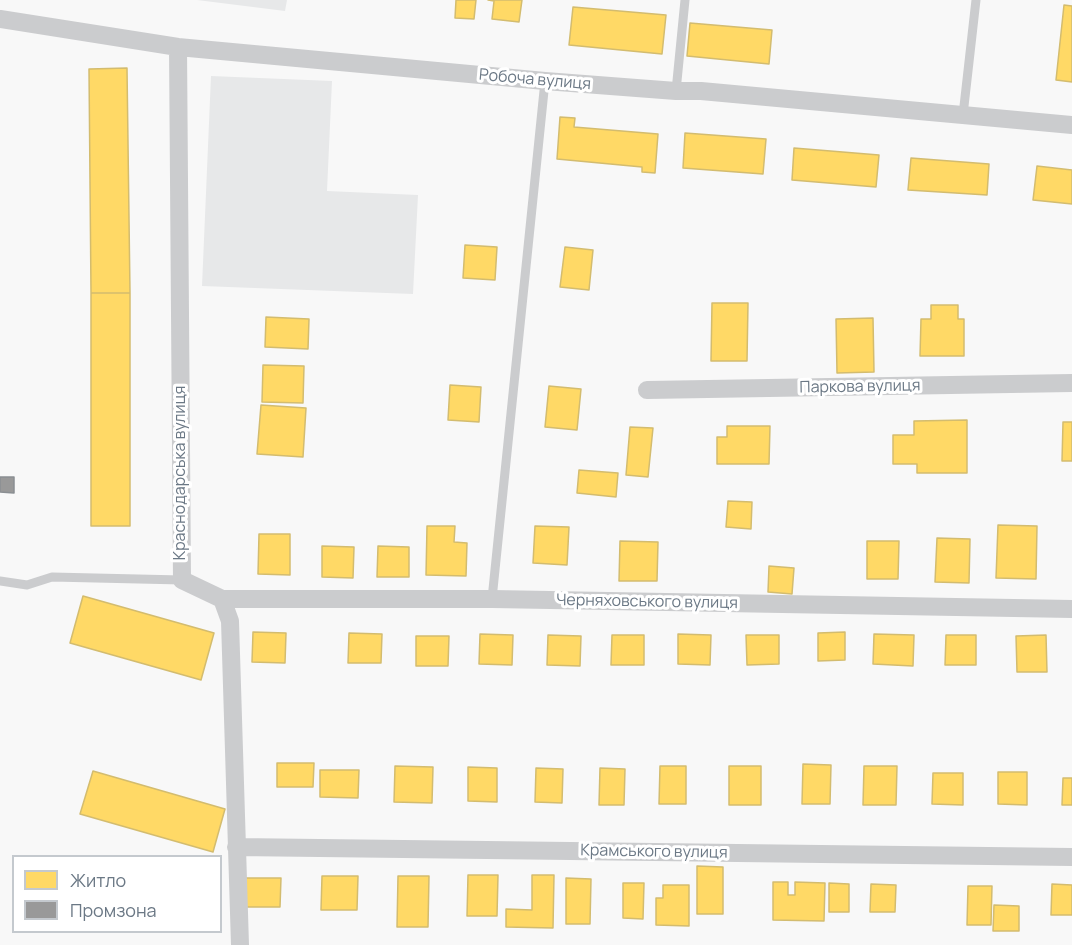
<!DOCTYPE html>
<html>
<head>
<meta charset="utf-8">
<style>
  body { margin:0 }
  #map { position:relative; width:1072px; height:945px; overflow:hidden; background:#f8f8f8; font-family:Manrope,sans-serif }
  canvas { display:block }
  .legend { position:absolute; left:12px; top:855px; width:210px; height:78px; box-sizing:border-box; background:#fff; border:2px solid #c4c9ce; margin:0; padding:8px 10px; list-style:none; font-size:18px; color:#6b7885 }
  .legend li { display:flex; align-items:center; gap:12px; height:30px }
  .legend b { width:30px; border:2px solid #c4c9ce }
</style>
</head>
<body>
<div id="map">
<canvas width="1072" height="945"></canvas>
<ul class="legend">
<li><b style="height:16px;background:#ffd966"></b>Житло</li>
<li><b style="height:16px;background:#999"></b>Промзона</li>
</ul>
</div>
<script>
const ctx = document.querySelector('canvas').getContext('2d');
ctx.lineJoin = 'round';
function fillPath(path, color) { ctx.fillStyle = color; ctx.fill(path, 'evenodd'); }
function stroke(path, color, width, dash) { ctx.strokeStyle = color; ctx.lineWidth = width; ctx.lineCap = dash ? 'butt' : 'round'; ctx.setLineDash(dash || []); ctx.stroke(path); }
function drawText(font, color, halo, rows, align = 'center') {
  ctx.font = font + ' Manrope,sans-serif'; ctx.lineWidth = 6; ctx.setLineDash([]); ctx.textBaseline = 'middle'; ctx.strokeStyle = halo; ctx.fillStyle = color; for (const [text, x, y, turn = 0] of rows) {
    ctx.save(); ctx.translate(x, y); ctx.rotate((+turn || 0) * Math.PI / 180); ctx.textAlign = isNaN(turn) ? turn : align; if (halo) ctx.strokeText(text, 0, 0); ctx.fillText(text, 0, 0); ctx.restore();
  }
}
const built = new Path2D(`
  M 197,0 L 287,0 L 285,11 Z
  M 211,76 L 332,81 L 327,191 L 418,195 L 413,294 L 202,286 Z`);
const homes = new Path2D(`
  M 456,0 L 476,0 L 474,19 L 455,18 Z
  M 488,0 L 522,0 L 519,22 L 492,19 L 494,1 Z
  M 1064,5 L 1072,6 L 1072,82 L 1056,80 Z
  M 573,7 L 666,15 L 662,54 L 569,45 Z
  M 690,23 L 772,30 L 769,64 L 687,56 Z
  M 127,68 L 130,293 L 91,293 L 89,69 Z
  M 560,117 L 575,118 L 574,127 L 658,134 L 655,173 L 642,172 L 642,167 L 557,159 Z
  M 685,133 L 766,139 L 763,174 L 683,168 Z
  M 794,148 L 879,155 L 876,187 L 792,180 Z
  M 911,158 L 989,164 L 987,195 L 908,190 Z
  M 1037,166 L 1072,170 L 1072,204 L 1033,200 Z
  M 465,245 L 497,247 L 495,280 L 463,278 Z
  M 565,247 L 593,250 L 589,290 L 560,287 Z
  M 91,293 L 130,293 L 130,526 L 91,526 Z
  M 712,303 L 748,303 L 747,361 L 711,361 Z
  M 931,305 L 958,305 L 958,319 L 964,319 L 964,356 L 920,356 L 921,319 L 931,319 Z
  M 266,317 L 309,319 L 308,349 L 265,347 Z
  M 873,318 L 874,372 L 837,373 L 836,319 Z
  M 263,365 L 304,366 L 303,403 L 262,402 Z
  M 450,385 L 481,387 L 479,422 L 448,420 Z
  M 549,386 L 581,389 L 577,430 L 545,427 Z
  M 261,405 L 306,408 L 303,457 L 257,454 Z
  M 967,420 L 967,473 L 917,473 L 917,464 L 893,464 L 893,435 L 914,435 L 914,421 Z
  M 1063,422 L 1072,422 L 1072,461 L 1062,461 Z
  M 727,426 L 770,426 L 769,464 L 717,464 L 717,437 L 727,437 Z
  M 630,427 L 653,428 L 648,477 L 626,475 Z
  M 579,470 L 618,473 L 616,497 L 577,493 Z
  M 728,501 L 752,502 L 751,529 L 726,527 Z
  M 998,525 L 1037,526 L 1036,579 L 996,578 Z
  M 427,526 L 455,526 L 454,542 L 467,543 L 466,576 L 426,575 Z
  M 535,526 L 569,527 L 567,565 L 533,563 Z
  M 259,534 L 290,534 L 290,575 L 258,574 Z
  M 937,538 L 970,539 L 969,583 L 935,582 Z
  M 620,541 L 658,542 L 657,581 L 619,581 Z
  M 867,541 L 899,541 L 898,579 L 867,579 Z
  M 322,546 L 354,547 L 353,578 L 322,577 Z
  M 378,546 L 409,547 L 409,577 L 377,577 Z
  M 769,566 L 794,568 L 792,594 L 768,592 Z
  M 83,596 L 214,633 L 201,680 L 70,643 Z
  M 253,632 L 286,633 L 285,663 L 252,662 Z
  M 845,632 L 845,660 L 818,661 L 818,633 Z
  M 349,633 L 382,634 L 381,663 L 348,663 Z
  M 480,634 L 513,635 L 512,665 L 479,664 Z
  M 678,634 L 711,635 L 710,665 L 678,664 Z
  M 874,634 L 914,635 L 913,666 L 873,664 Z
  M 548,635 L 581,636 L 580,666 L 547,665 Z
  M 612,635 L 644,635 L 644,665 L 611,665 Z
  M 746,635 L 779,635 L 779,664 L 747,665 Z
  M 946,635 L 976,635 L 976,665 L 945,665 Z
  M 1046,635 L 1047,672 L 1017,672 L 1016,636 Z
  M 416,636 L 449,636 L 448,666 L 416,666 Z
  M 277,763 L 314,763 L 313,787 L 277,787 Z
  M 803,764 L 831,765 L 830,804 L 802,804 Z
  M 395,766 L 433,767 L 432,803 L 394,802 Z
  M 660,766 L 686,766 L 686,804 L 659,804 Z
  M 729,766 L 761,766 L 761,805 L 729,805 Z
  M 864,766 L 897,766 L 896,805 L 863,805 Z
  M 468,767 L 497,768 L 497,802 L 468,801 Z
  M 536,768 L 563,769 L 562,803 L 535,802 Z
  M 600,768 L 625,769 L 624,805 L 599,805 Z
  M 320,770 L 359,770 L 358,798 L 320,797 Z
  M 93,771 L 225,809 L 213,852 L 80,814 Z
  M 998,772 L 1027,772 L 1027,805 L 998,804 Z
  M 933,773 L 963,773 L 963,805 L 932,804 Z
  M 1063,778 L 1072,778 L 1072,805 L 1062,805 Z
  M 697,866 L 723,867 L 723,914 L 697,914 Z
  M 468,875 L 498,875 L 497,916 L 467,916 Z
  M 532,875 L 554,875 L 553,928 L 506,927 L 506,909 L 532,910 Z
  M 322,876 L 358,876 L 357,910 L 321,910 Z
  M 398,876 L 429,876 L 428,927 L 397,927 Z
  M 245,878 L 281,878 L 280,907 L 244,907 Z
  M 566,878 L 591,879 L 590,924 L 566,924 Z
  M 773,882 L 788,882 L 788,895 L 795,895 L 795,882 L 825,883 L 824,921 L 773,920 Z
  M 623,883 L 644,883 L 643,919 L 623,918 Z
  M 829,883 L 849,884 L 849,912 L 829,912 Z
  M 871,884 L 896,885 L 895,912 L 870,912 Z
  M 1052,884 L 1072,885 L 1072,915 L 1051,915 Z
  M 663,885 L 689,885 L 689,926 L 656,925 L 656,898 L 663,898 Z
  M 968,886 L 992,886 L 991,925 L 967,925 Z
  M 994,905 L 1019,906 L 1019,931 L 993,931 Z`);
const industry = new Path2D(`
  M 0,477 L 14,477 L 14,493 L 0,492 Z`);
const service = new Path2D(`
  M 676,91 L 685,0
  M 963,115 L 976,0
  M 0,581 L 27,585 L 52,577 L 182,580
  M 492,599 L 545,81`);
const minor = new Path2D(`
  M 0,19 L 178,47 L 545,81 L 676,91 L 701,91 L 1072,125
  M 178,47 L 182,580 L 222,599 L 230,621 L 240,945
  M 647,390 L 1072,383
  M 222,599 L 492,599 L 1072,609
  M 236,847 L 1072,857`);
const streetNames = [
  ["Робоча вулиця",535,80,5],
  ["Паркова вулиця",860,387,-1],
  ["Краснодарська вулиця",181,473,-90],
  ["Черняховського вулиця",647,602,1],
  ["Крамського вулиця",654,852,1]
];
fillPath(built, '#e7e8e9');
fillPath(homes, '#ffd966');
stroke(homes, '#d3bc6f', 1.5);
fillPath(industry, '#999');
stroke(industry, '#8b8f93', 1.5);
stroke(service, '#cbccce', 9);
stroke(minor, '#cbccce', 18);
drawText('16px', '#6b7885', '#fff', streetNames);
</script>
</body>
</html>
